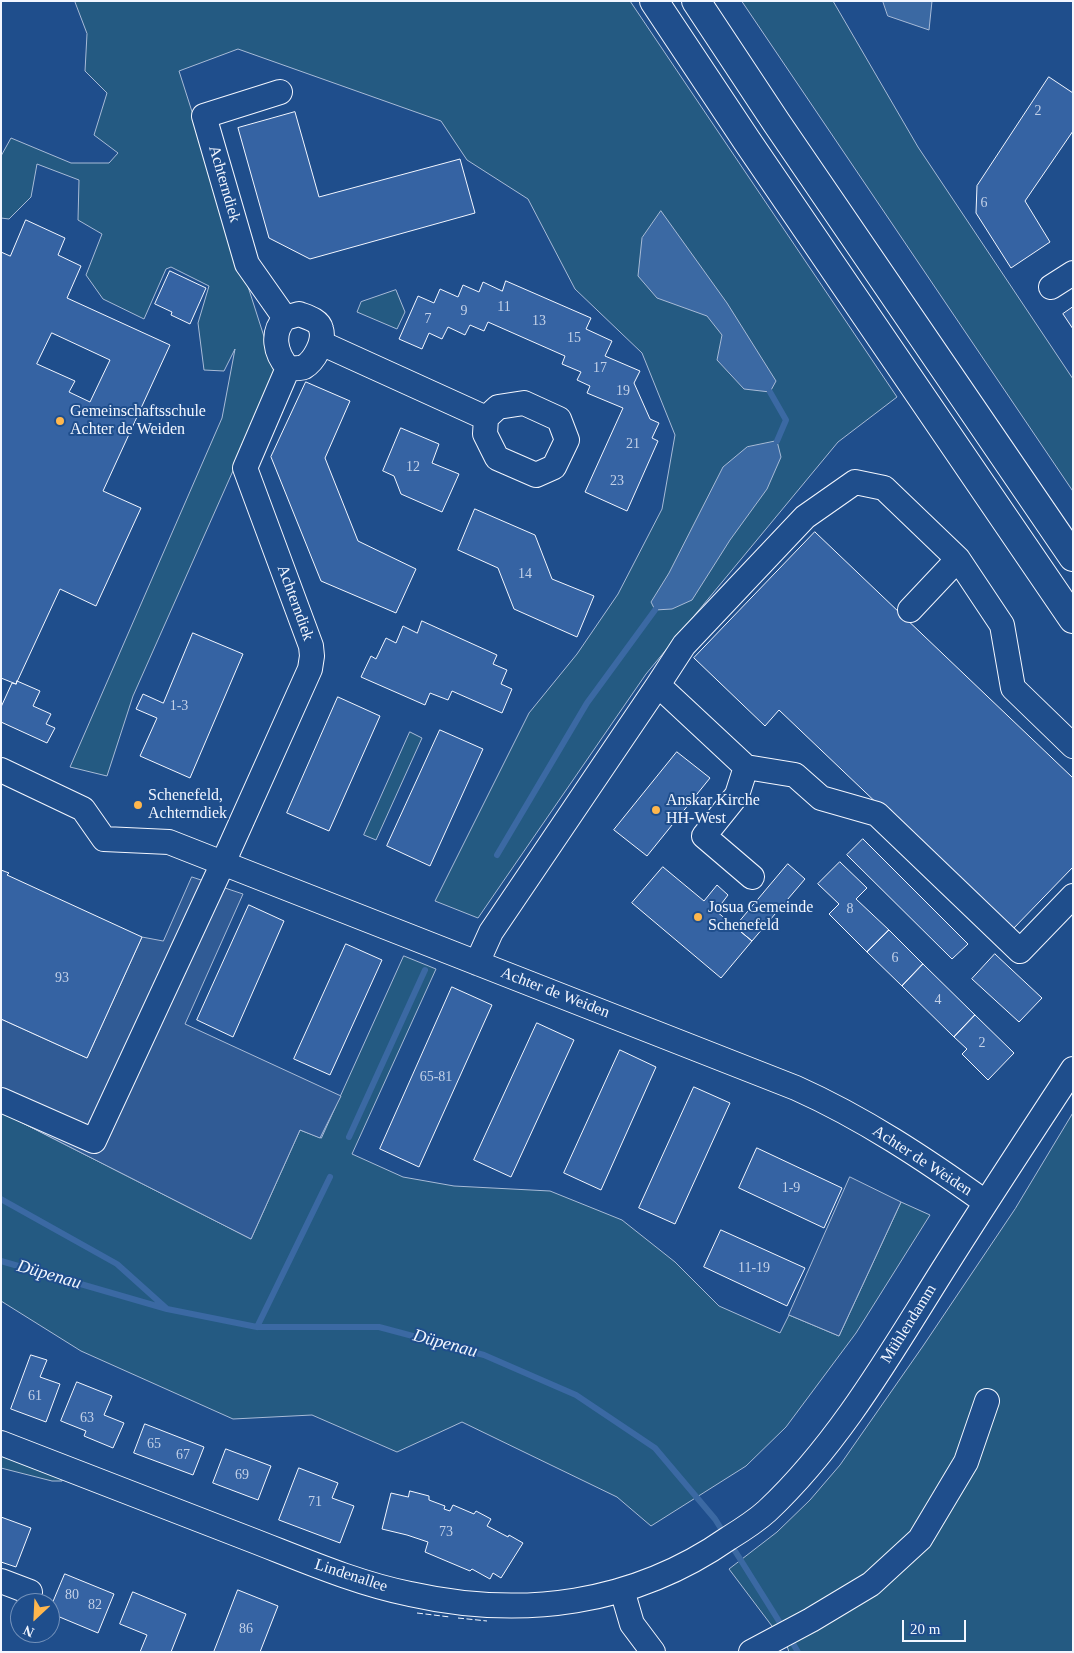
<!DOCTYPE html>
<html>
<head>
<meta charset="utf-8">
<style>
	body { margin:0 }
	#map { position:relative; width:1074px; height:1653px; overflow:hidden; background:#1f4e8c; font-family:"Times New Roman",serif }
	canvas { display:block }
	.frame { position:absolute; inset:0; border:2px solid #f2f6ff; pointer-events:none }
	.north { position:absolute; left:10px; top:1593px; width:50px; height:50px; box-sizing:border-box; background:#1f4e8c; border:1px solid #7391ba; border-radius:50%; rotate:205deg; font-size:14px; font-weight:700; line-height:20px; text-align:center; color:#f2f6ff }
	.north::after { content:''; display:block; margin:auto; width:18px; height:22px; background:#ffb74d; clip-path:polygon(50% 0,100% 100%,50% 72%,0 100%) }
	.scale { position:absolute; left:902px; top:1620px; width:64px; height:22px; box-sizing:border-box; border:2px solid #f2f6ff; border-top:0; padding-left:6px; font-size:15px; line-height:18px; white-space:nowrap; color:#f2f6ff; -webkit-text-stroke:4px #1f4e8c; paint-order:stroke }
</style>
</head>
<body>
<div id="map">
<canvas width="1074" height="1653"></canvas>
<div class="frame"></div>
<div class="north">N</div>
<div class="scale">20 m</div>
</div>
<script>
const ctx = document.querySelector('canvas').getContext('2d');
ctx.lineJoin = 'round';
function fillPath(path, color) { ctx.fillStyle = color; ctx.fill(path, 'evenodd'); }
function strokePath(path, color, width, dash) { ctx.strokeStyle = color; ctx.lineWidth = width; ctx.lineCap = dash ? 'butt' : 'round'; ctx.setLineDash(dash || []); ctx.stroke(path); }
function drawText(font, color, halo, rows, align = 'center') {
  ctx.font = font + ' "Times New Roman",serif'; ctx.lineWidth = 4; ctx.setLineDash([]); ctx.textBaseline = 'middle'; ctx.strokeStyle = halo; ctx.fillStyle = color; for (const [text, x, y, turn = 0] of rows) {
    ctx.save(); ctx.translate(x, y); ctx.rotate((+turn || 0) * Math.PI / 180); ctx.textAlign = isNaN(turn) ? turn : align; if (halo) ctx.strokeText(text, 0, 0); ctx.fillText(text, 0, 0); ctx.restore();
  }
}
const green = new Path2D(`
	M75,1H630L897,397L838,442L646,674L478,918L435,901L529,713L577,654L618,594L662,509L675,435L642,353L575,289L528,199L467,160L441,121L238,49L179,71L276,374L133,696L107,776L70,767L222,418L235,349L224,371L204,370L198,323L209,286L171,267L166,269L144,319L103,299L86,275L102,234L78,220L79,180L37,164L31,197L9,219L1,218V156L11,138L71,163H109L118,153L94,135L107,93L85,71L87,34Z
	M742,1H833L918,147L1073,379V491Z
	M396,290L405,312L397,329L357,312L361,302Z
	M410,732L422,738L376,840L364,835Z
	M404,956L436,969L352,1154L403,1177L454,1186L550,1191L622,1220L675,1262L719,1306L780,1333L789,1315L839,1336L901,1202L930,1215L856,1333L786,1427L746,1466L651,1526L617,1497L462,1422L397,1452L312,1415L233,1419L81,1351L1,1301V1112L251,1239L300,1130L321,1138Z
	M1073,1113V1652H789L787,1646L729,1569L777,1532L810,1500L840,1465L923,1346L1015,1209Z
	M1,1453L63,1477L62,1481H52L1,1468Z`);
const parking = new Path2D(`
	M192,877L243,894L185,1024L341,1096L320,1138L300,1130L251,1239L1,1112V1019L87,1058L142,937L163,941Z
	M850,1177L901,1202L839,1336L789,1315Z`);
const water = new Path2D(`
	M883,1H932L929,30L888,16Z
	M661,211L727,303L776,381L770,392L744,389L717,360L722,335L707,316L657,298L638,276L642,238Z
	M777,441L781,457L767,489L730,540L692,600L672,609L655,610L651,602L669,573L723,467L747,447Z`);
const stream = new Path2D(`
	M770,392L786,420L777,441
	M497,855L587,703L655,610
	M349,1137L425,970
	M1,1199L117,1264L166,1308
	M1,1261L167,1309L257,1327H379L484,1355L576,1395L655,1448L715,1519L782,1626
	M257,1327L330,1177
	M792,1642L798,1652`);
const building = new Path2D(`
	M1049,77L1073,93V131L1025,201L1050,242L1011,268L976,213L977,186Z
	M295,112L319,197L460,159L475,213L310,259L269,238L238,128Z
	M26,220L65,238L58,255L81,266L67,298L170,345L103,491L141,508L96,606L60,589L16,684L1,678V252L10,256ZM52,333L110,360L90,402L69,392L75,381L37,364Z
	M170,271L206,288L190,324L171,315L172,312L155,304Z
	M506,281L591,318L586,329L612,341L605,356L640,371L634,383L650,419L659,423L652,438L658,441L627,511L585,492L623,408L587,393L590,386L577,380L581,372L562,364L565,356L488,322L484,331L470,325L465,335L448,327L442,339L429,333L422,349L399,339L418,296L434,303L440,289L458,297L463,285L479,292L483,282L502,291Z
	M1073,307V329L1063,314Z
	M306,382L350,401L325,458L358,541L416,569L396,613L321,581L271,457Z
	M401,428L439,444L432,463L459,474L442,512L401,494L394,476L383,471Z
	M475,509L535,535L552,579L594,596L577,637L514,609L498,568L458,550Z
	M815,532L1073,778V867L1011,931L779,710L765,726L694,658Z
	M422,621L497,655L493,664L507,670L501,684L512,689L502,713L452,691L448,700L430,693L425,705L361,677L371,656L376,659L386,638L396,643L403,626L417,633Z
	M193,633L243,654L190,778L140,756L157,718L136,709L143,694L163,703Z
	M17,681L40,691L33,706L51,714L46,724L55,728L47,743L1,722V707L12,683L16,684Z
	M338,697L380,716L329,831L287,813Z
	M440,730L483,749L430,866L387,846Z
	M677,752L710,778L647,856L614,830Z
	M863,839L968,944L952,959L847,855Z
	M840,862L867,888L856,899L889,930L867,952L829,914L839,904L818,884Z
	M788,864L805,879L752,941L735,927Z
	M663,867L704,901L717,885L728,895L716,911L752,941L721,978L632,903Z
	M1,870L9,873L7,875L142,937L87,1058L1,1019Z
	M249,905L284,921L233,1037L197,1020Z
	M889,930L923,964L902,986L867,952Z
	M346,944L382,960L330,1075L294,1059Z
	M995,954L1042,998L1019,1022L972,979Z
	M923,964L975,1015L954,1037L902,986Z
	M452,987L492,1005L419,1167L380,1149Z
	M975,1015L1014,1053L988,1080L962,1054L967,1049L954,1037Z
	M537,1023L574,1040L511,1177L474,1160Z
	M620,1050L656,1067L601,1190L564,1173Z
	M694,1087L730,1103L675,1224L639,1208Z
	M757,1148L842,1188L824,1228L739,1188Z
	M721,1230L805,1268L787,1306L704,1267Z
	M31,1355L47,1360L40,1377L60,1384L46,1422L11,1409Z
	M77,1382L112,1396L104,1415L124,1423L113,1448L84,1436L86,1431L61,1421Z
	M145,1424L204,1447L193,1475L134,1453Z
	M226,1449L271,1466L258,1500L213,1483Z
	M299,1468L338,1483L332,1498L354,1506L340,1543L279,1520Z
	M410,1491L429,1496V1500L445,1506L444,1509L450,1511L453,1505L474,1514L476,1511L491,1519L487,1526L508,1537L509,1535L523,1543L501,1578L493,1573L490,1579L472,1569L470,1571L425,1552L428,1542L407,1535L382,1529L391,1493L408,1497Z
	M1,1517L31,1528L16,1567L1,1562Z
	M65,1574L114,1594L98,1633L50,1613V1609Z
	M238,1590L278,1606L260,1652H214Z
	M133,1592L186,1614L171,1652H140L147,1635L120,1624Z`);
const minor = new Path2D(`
	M280,92L204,116L247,264L285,318C271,333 275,353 288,368
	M1051,287L1073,273
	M285,318L299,314C307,317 319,320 321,329C325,342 314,361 304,367C299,369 293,368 288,368
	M321,343L486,418
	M524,403L559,419L567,440L554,467L536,475L497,458L485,434L486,418L498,407Z
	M910,610L958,559
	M658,685L746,767L795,775L821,798L877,814L1020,951L1073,896
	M746,767L737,795L704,836L752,877
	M1,770L83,809L104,839L169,842L796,1088C863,1118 925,1159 985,1202
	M477,963L491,932L658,685L684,645L805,517L855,482L884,488L958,559L1002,625L1013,688L1073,746
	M1,1100L94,1141L223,863L310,669L312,656L311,646L245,468L288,368
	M1,1443C84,1475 166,1507 249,1539C301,1559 355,1583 410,1594C522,1619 633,1605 729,1538C742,1530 756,1521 767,1511C837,1445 886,1361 936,1281C981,1209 1027,1139 1073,1069
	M1,1581L30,1592
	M622,1590L632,1624L653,1652
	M751,1652L811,1620L871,1584L920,1539L966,1462L987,1401`);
const highway = new Path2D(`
	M654,1L747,141L1073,619
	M696,1L776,122L1073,557`);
const fence = new Path2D(`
	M417,1613L450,1617
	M458,1618L487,1621`);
const markers = [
	[60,421,5,"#ffb74d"],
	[138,805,5,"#ffb74d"],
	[656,810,5,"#ffb74d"],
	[698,917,5,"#ffb74d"]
];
const numberNames = [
	["2",1038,111],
	["6",984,203],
	["11",504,307],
	["9",464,311],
	["7",428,319],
	["13",539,321],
	["15",574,338],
	["17",600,368],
	["19",623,391],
	["21",633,444],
	["12",413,467],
	["23",617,481],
	["14",525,574],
	["1-3",179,706],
	["8",850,909],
	["6",895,958],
	["93",62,978],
	["4",938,1000],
	["2",982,1043],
	["65-81",436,1077],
	["1-9",791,1188],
	["11-19",754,1268],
	["61",35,1396],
	["63",87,1418],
	["65",154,1444],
	["67",183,1455],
	["69",242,1475],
	["71",315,1502],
	["73",446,1532],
	["80",72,1595],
	["82",95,1605],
	["86",246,1629]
];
const streetNames = [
	["Achterndiek",224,184,74],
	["Achterndiek",295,603,70],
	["Achter de Weiden",555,993,21],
	["Achter de Weiden",922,1161,33],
	["Mühlendamm",909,1324,-58],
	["Lindenallee",351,1576,18]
];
const poiNames = [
	["Gemeinschaftsschule",70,412],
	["Achter de Weiden",70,430],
	["Schenefeld,",148,796],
	["Achterndiek",148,814],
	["Anskar Kirche",666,801],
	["HH-West",666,819],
	["Josua Gemeinde",708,908],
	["Schenefeld",708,926]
];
const waterNames = [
	["Düpenau",49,1275,16],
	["Düpenau",445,1344,15]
];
fillPath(green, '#245a82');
strokePath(green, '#a8bbd7', 1);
fillPath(parking, '#305b95');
strokePath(parking, '#a8bbd7', 1);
fillPath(water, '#3b69a3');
strokePath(water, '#a8bbd7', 1);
strokePath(stream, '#3b69a3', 6);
fillPath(building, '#3563a3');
strokePath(building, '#f2f6ff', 1);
strokePath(minor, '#f2f6ff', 26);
strokePath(highway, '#f2f6ff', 30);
strokePath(minor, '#1f4e8c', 24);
strokePath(highway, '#1f4e8c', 28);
strokePath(fence, '#f2f6ff', 1, [6, 2.5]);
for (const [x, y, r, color] of markers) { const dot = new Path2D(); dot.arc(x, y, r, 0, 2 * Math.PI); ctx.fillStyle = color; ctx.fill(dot); strokePath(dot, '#1f4e8c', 2); }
drawText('14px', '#c3d1e8', null, numberNames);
drawText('16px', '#f2f6ff', '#1f4e8c', streetNames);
drawText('16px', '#f2f6ff', '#1f4e8c', poiNames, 'left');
drawText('italic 18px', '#f2f6ff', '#1f4e8c', waterNames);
</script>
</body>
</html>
